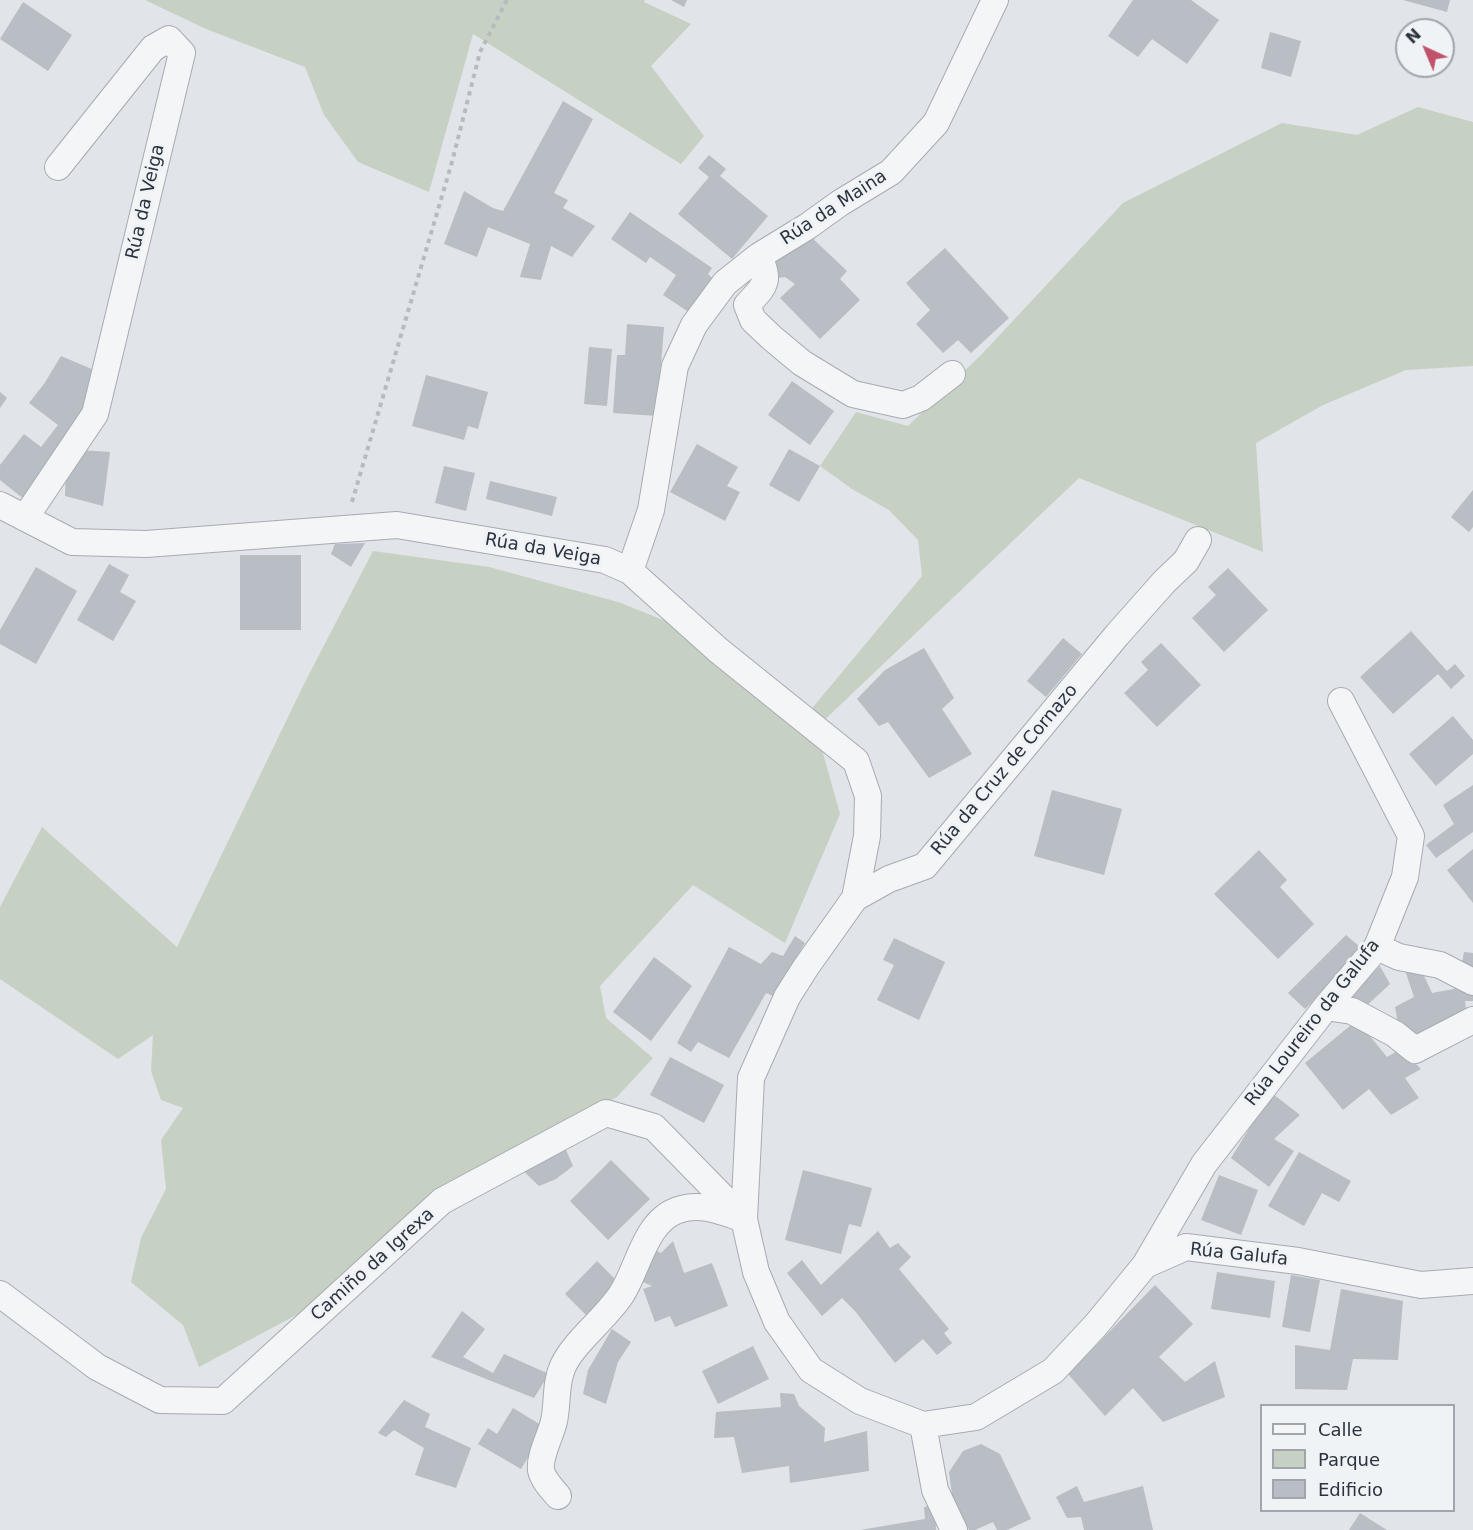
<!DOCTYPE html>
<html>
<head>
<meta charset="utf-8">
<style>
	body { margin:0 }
	#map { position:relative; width:1473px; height:1530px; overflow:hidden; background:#e1e4e8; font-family:"DejaVu Sans",sans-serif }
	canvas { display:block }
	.legend { position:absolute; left:1260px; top:1404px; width:195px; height:108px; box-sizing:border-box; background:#f0f3f6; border:2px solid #a1a6ac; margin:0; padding:8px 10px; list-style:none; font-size:18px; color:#2b333e }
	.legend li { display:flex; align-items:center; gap:12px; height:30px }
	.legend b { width:30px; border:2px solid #a1a6ac }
	.north { position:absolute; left:1395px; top:18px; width:60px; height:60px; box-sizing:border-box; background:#f0f3f6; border:2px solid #a1a6ac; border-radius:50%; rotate:316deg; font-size:16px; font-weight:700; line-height:24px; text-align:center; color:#2b333e }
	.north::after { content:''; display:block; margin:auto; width:21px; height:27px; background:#c1526c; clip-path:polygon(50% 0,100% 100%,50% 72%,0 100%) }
</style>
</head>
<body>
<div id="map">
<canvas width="1473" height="1530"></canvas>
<ul class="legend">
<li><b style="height:8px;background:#f3f5f7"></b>Calle</li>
<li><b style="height:16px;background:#c7d1c3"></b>Parque</li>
<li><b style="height:16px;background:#b8bec4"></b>Edificio</li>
</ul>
<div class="north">N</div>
</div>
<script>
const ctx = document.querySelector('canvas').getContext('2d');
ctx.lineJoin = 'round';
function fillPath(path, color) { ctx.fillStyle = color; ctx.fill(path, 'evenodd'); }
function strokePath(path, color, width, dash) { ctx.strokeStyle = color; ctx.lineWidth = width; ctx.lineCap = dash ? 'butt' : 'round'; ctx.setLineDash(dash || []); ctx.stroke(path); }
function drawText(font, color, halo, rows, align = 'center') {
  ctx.font = font + ' "DejaVu Sans",sans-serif'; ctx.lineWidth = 6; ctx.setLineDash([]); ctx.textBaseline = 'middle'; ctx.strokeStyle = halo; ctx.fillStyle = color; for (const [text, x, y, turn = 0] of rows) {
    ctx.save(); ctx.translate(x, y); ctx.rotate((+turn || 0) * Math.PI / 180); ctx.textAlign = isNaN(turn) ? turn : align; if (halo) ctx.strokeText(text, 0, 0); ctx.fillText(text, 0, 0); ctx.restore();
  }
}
const green = new Path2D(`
	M145,0H645L644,2L691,24L651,66L704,136L681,164L473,34L429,192L358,162L324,115L305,67L206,29Z
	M1418,107L1473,122V366L1406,370L1323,405L1256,443L1263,552L1079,478L816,728L840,814L785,943L693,885L600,986L606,1018L653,1058L617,1097L446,1188L315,1305L199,1367L183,1325L131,1282L141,1238L166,1189L161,1140L183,1108L161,1100L151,1071L153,1035L118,1059L0,979V907L42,827L177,947L304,684L373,551L489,567L618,602L701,635L804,718L922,576L918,540L889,510L852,489L820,466L856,412L908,426L981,355L1123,203L1282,123L1357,135Z`);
const building = new Path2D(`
	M671,0H687L684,7Z
	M1133,0H1191L1219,20L1187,64L1152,39L1138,57L1108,36Z
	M1403,0H1450L1447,12Z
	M23,2L72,35L48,71L0,39Z
	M1270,32L1301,41L1291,77L1261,68Z
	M563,101L593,119L554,193L568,200L563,208L595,226L572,257L551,246L541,280L520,277L530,244L488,227L477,257L444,244L464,191L493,208L503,211Z
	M709,155L726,169L720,176L768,216L732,259L678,214L709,177L698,168Z
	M630,212L712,268L708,274L716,282L693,315L663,295L676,275L650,257L646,263L611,239Z
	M808,234L847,271L840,279L860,300L820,339L780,298L795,284L785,277L777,278L770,259Z
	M945,248L1009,318L971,353L958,340L943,353L916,324L930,310L906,283Z
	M627,324L664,327L657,416L613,413L617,355H625Z
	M589,347L612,349L607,406L584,404Z
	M61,356L101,373L85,414L25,500L0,480V465L24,434L41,447L58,425L29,403L44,384Z
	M426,375L488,392L478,429L468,426L464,440L412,426Z
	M792,381L834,411L810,445L768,415Z
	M0,392L7,398L0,408Z
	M697,444L738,467L727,486L740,492L725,521L670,492Z
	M789,449L820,466L799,502L769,485Z
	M78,450L110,452L103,506L65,496L66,471Z
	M444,466L475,473L466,511L435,503Z
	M490,481L557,497L552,516L486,499Z
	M1473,490V527L1469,532L1451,517Z
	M365,543L351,567L331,554L335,544Z
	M240,555H301V630H240Z
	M109,564L129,575L120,592L136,601L113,641L77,620Z
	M36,567L77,591L36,664L0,644V630Z
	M1228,568L1268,610L1224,652L1192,618L1216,595L1208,587Z
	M1411,631L1447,671L1455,664L1465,676L1451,689L1438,674L1393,714L1360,677Z
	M1063,638L1082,654L1046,697L1027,681Z
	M1161,643L1201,685L1157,727L1124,693L1148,670L1141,662Z
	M924,648L954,698L942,709L972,754L929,778L888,722L879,726L857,699L885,670Z
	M1453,716L1473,740V754L1436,786L1409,754Z
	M1473,785V832L1436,858L1426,845L1454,824L1443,805Z
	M1052,790L1122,809L1104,875L1034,856Z
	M1473,849V903L1447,870Z
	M1259,850L1287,880L1280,887L1314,924L1278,959L1214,894Z
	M1346,935L1366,952L1305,1009L1288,993Z
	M795,936L805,943L773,996L766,993L729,1058L698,1042L691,1052L677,1043L729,947L761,964L772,952L783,956Z
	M894,938L945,962L919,1020L877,1000L894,965L883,960Z
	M1464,952L1473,953V971L1462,963Z
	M654,957L692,986L651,1041L613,1012Z
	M1380,966L1390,984L1363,1009L1345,998Z
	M1420,967L1432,993L1454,989L1453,981L1473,988V1001H1465L1467,1019L1414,1041L1399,1030L1395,1007L1414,997L1405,970Z
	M1357,1020L1387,1057L1401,1049L1421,1069L1405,1078L1419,1098L1391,1115L1369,1089L1343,1110L1305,1063Z
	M670,1057L724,1085L704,1123L650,1095Z
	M1273,1094L1300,1115L1274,1139L1294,1151L1269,1187L1231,1158L1249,1129L1242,1126Z
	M563,1143L573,1166L556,1179L539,1186L518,1166Z
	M1299,1152L1351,1181L1339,1202L1322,1193L1304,1226L1268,1206Z
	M611,1160L650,1199L608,1240L570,1201Z
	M803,1170L872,1188L861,1227L849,1224L841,1254L785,1240Z
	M1219,1175L1258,1190L1241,1235L1201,1220Z
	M878,1231L890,1248L898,1243L911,1257L899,1269L949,1329L944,1333L952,1343L937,1355L923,1339L895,1363L855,1311L842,1298L822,1316L787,1273L802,1260L821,1285Z
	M673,1241L684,1273L712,1263L728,1306L675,1327L670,1316L655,1322L643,1289L652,1286L634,1278L652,1248L661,1253Z
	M597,1261L618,1282L597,1304L604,1311L593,1322L565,1294Z
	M1217,1272L1275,1281L1270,1318L1211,1309Z
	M1291,1275L1320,1280L1310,1332L1282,1327Z
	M1155,1285L1193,1324L1159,1357L1185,1382L1215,1361L1225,1397L1163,1422L1133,1388L1105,1416L1068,1374Z
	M1341,1289L1403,1301L1398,1360L1353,1359L1347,1390L1295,1389V1345L1330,1350Z
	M462,1311L485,1329L463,1357L493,1373L504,1354L549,1374L534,1398L431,1357Z
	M612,1329L631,1342L618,1362L606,1404L583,1394L588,1370Z
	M753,1346L769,1379L718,1404L702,1371Z
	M780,1393L794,1394L799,1406L825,1428L824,1442L867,1431L869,1471L790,1483L789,1466L742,1473L734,1437L714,1438L716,1412L781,1407Z
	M404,1400L430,1414L425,1427L471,1448L456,1488L415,1475L424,1448L394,1430L386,1437L378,1433Z
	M513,1408L546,1428L521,1469L478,1444L488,1428L497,1434Z
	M981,1444L1000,1454L1031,1519L1007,1530H997L993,1522L975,1530H969L952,1495L949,1472L963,1451Z
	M1077,1486L1084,1502L1143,1486L1153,1530H1084L1081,1517L1067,1518L1056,1497Z
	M935,1505L936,1530H860L925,1519L924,1507Z
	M1360,1513L1387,1530H1349Z`);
const path = new Path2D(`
	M352,502L452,162L480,52L507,0`);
const street = new Path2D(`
	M759,256C770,283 766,284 747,305L753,320L772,338L802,363L853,394L903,405L921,398L952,374
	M0,505L72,542L146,544L397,525L605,560L630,571L718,650L856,761L868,796L867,836L855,898
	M25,518L95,414L182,53L169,39L153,48L58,167
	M1198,540L1186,561L1164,582L1117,635L925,866L889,879L855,898L806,967L787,997L751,1078L744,1219L756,1272L777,1322L811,1370L860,1401L923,1425L976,1417L1053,1371L1096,1325L1145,1265L1186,1247L1298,1261L1421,1285L1473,1281
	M630,571L651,510L675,366L694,325L725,283L759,256L808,226L840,203L891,172L936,123L995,0
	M1377,947L1399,957L1440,965L1473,982
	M1326,1007L1352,1011L1395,1034L1415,1050L1473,1020
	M1145,1265L1204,1164L1326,1007L1377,947L1405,877L1411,836L1341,701
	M0,1294L97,1367L160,1400L223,1401L442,1201L606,1113L654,1127L744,1219
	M923,1425L935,1490L954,1530
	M558,1496C552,1489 543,1480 541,1470C539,1456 551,1435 554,1421C558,1403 555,1383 563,1366C574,1342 605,1319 621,1295C639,1268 644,1222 678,1210C700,1202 721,1211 741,1218`);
const streetNames = [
	["Rúa da Veiga",146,202,-77],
	["Rúa da Maina",834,208,-33],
	["Rúa da Veiga",543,550,10],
	["Rúa da Cruz de Cornazo",1005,770,-50],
	["Rúa Loureiro da Galufa",1313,1023,-52],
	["Rúa Galufa",1239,1255,6],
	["Camiño da Igrexa",373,1265,-42]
];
fillPath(green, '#c7d1c3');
fillPath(building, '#b8bec4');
strokePath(street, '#a7abb2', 28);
strokePath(path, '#b7bbc0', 4, [4.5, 4.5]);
strokePath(street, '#f3f5f7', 26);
drawText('18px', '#2b333e', '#f0f3f6', streetNames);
</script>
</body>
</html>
